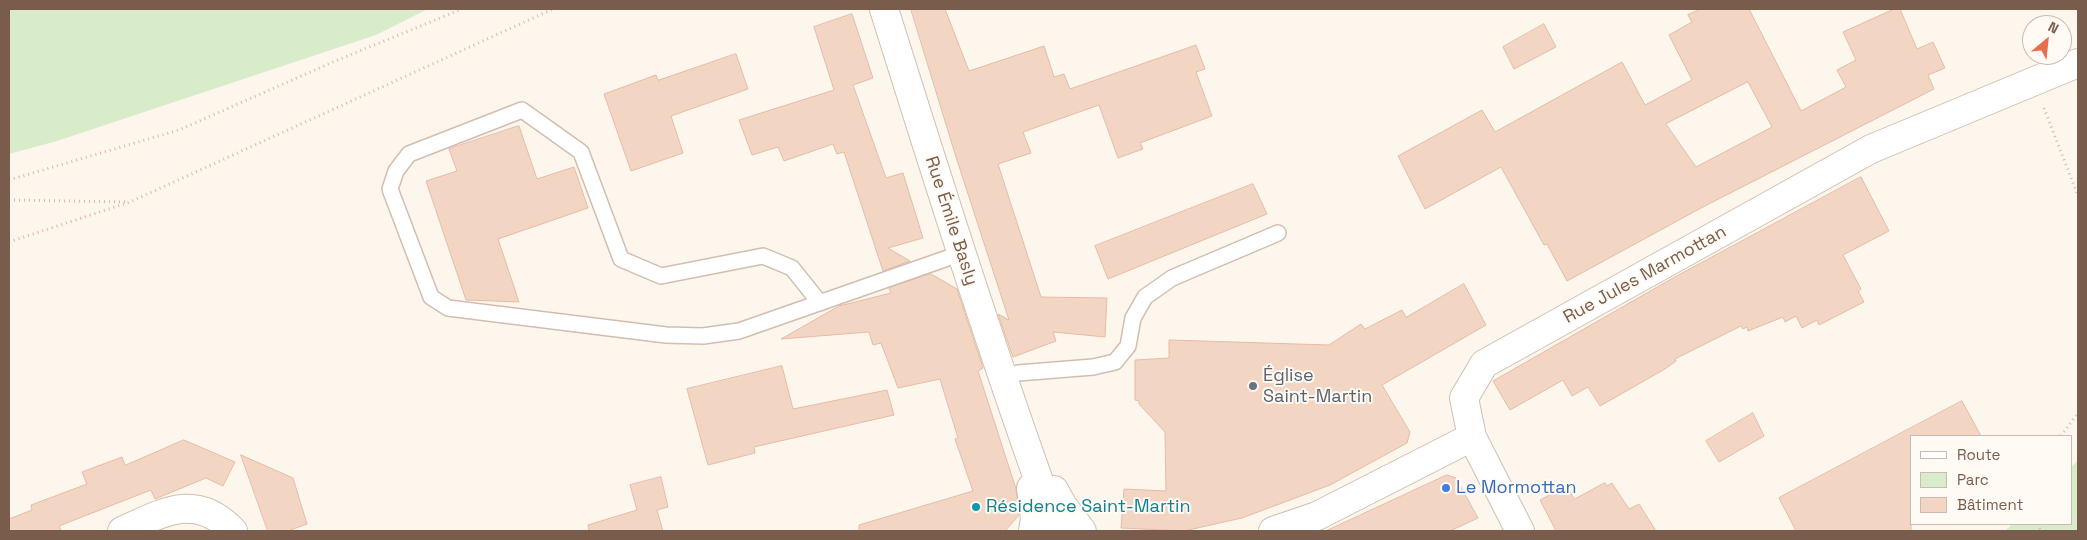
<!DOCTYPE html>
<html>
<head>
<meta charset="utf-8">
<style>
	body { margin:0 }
	#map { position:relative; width:2087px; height:540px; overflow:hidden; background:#fdf6ec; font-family:"Space Grotesk",sans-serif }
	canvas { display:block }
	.frame { position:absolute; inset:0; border:10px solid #7a5c4d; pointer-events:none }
	.legend { position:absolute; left:1910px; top:435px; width:162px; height:90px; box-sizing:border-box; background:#fffaf3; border:1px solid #cabbb1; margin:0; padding:6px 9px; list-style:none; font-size:15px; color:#7a5c4d }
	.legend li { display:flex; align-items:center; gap:10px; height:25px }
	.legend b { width:25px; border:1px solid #cabbb1 }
	.north { position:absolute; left:2022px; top:15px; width:50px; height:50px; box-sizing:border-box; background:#fffaf3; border:1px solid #cabbb1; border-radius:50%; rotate:28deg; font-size:14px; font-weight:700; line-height:20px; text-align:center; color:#7a5c4d }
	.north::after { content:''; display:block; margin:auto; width:18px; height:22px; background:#e76f51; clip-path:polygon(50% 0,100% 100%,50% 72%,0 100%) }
</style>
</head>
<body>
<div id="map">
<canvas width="2087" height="540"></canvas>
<div class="frame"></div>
<ul class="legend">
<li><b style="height:6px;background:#fff"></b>Route</li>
<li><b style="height:14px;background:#d8ecc9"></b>Parc</li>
<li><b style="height:14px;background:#f3d5c3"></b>Bâtiment</li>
</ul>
<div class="north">N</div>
</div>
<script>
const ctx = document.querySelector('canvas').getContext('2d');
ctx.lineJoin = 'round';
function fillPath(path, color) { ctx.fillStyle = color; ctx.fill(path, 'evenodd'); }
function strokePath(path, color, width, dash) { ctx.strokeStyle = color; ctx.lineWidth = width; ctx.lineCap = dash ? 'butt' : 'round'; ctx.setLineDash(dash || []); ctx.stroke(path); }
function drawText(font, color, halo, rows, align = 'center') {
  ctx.font = font + ' "Space Grotesk",sans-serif'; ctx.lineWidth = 4; ctx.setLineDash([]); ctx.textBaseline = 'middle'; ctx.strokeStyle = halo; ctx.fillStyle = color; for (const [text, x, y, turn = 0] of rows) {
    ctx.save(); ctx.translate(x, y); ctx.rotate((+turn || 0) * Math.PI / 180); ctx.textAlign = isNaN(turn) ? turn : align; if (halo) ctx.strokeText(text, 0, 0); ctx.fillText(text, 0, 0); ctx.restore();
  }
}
const green = new Path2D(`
	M9,9H428L376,35L57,141L9,154Z
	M2078,460V531H2005L2012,524H2071V467Z`);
const building = new Path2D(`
	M911,9H945L969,71L1044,46L1054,77L1064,74L1070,89L1196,45L1205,69L1196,72L1212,116L1140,143L1143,149L1118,158L1099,105L1023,132L1031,153L998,164L1041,297L1107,298L1105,337L1053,332L1056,341L1013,357L998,314L1009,320L956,157Z
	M1701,9H1749L1801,111L1846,87L1837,70L1856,60L1843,32L1894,9H1900L1917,49L1933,42L1945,68L1928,75L1934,89L1701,208L1567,281L1547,244L1544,245L1501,167L1425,209L1398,156L1482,110L1495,132L1622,62L1645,105L1692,80L1669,35L1692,22L1688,15ZM1748,82L1772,127L1696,167L1666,124Z
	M852,14L873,78L853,85L886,178L903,173L923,238L888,248L910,261L883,271L844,152L837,154L833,144L784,161L778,147L752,155L739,120L834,90L814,27Z
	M1544,24L1556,47L1514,69L1503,47Z
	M736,54L748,89L671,116L683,153L631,171L604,94L656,75L658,80Z
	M519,126L537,179L574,167L588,208L498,239L519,302L466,300L426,181L457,171L449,149Z
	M1861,177L1889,231L1843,255L1861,289L1858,291L1864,302L1819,325L1817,320L1802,328L1796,316L1785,322L1783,317L1748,331L1747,327L1743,329L1741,326L1675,359L1676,361L1665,369L1600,406L1588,387L1572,396L1563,380L1510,410L1493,381L1673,278Z
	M1253,184L1267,214L1108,279L1095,246Z
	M931,274L957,289L983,368L978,371L1016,489L1019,515L1005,531H859V525L973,491L955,439L958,438L940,379L898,388L881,343L873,345L869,332L781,339L839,306L891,293L889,288Z
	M1464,284L1486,325L1382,385L1410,432L1407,443L1330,485L1242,518L1184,531L1121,528L1124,489L1166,491L1165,432L1139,404V401L1135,400V360L1169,358V340L1329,345L1361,324L1365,329L1402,310L1406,317Z
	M782,366L793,409L887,390L894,415L754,447L755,453L708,465L687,389Z
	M1962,401L1981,436H1911V531H1796L1779,498Z
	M1753,413L1764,436L1719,462L1706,441Z
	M184,440L235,462L223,486L206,478L155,499L151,490L59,526L61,531H9V519L32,510L31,505L87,484L82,472L122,457L125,465Z
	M241,455L293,478L307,524L288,531H268Z
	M1447,475L1456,478L1478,518L1450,531H1326Z
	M661,477L668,507L657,510L663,531H589L588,525L637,510L630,485Z
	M1605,483L1607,486L1612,483L1629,509L1639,504L1656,531H1556L1540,500L1567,486L1574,499Z`);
const path = new Path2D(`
	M2044,108L2078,196
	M9,180L179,130L333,62L462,9
	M9,200L126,202
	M9,242L130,202L553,9
	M2061,436L2078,413
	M2037,524L2041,531`);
const service = new Path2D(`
	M820,303L792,268L763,256L661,276L621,259L581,152L522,110L409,154L396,171L390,189L431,297L448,308L666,335L703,336L739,331L962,253
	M1003,379L1018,373L1093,367L1115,362L1128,346L1133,318L1145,297L1172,278L1278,233`);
const minor = new Path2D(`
	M122,531C164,512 196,492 233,531`);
const tertiary = new Path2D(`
	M884,9C939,184 994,359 1057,531
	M1031,488L1035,519L1033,531
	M1054,490L1063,506L1082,531
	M1273,531L1317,516L1472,437
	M1520,531L1472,437L1464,398L1484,364L1871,149L2078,63`);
const markers = [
	[1253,386,5,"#6b7280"],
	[1446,488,5,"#3f7fe0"],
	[976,507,5,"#0f9aa8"]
];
const streetNames = [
	["Rue Émile Basly",951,221,72],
	["Rue Jules Marmottan",1645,275,-29]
];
const worshipNames = [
	["Église",1263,376],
	["Saint-Martin",1263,397]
];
const shopNames = [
	["Le Mormottan",1456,488]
];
const cultureNames = [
	["Résidence Saint-Martin",986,507]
];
fillPath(green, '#d8ecc9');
fillPath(building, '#f3d5c3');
strokePath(building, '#e6bba3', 1);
strokePath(service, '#d1beb0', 18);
strokePath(minor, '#d1beb0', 30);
strokePath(tertiary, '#d1beb0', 30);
strokePath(path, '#d9b8a5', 3, [1, 4]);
strokePath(service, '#fff', 15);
strokePath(minor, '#fff', 28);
strokePath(tertiary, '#fff', 28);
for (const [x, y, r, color] of markers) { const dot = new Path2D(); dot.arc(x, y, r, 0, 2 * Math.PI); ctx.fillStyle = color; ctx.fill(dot); strokePath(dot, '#fffaf3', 2); }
drawText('18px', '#7a5c4d', '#fffaf3', streetNames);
drawText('18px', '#5b616d', '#fffaf3', worshipNames, 'left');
drawText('18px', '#366cbe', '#fffaf3', shopNames, 'left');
drawText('18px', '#0d838f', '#fffaf3', cultureNames, 'left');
</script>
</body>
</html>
